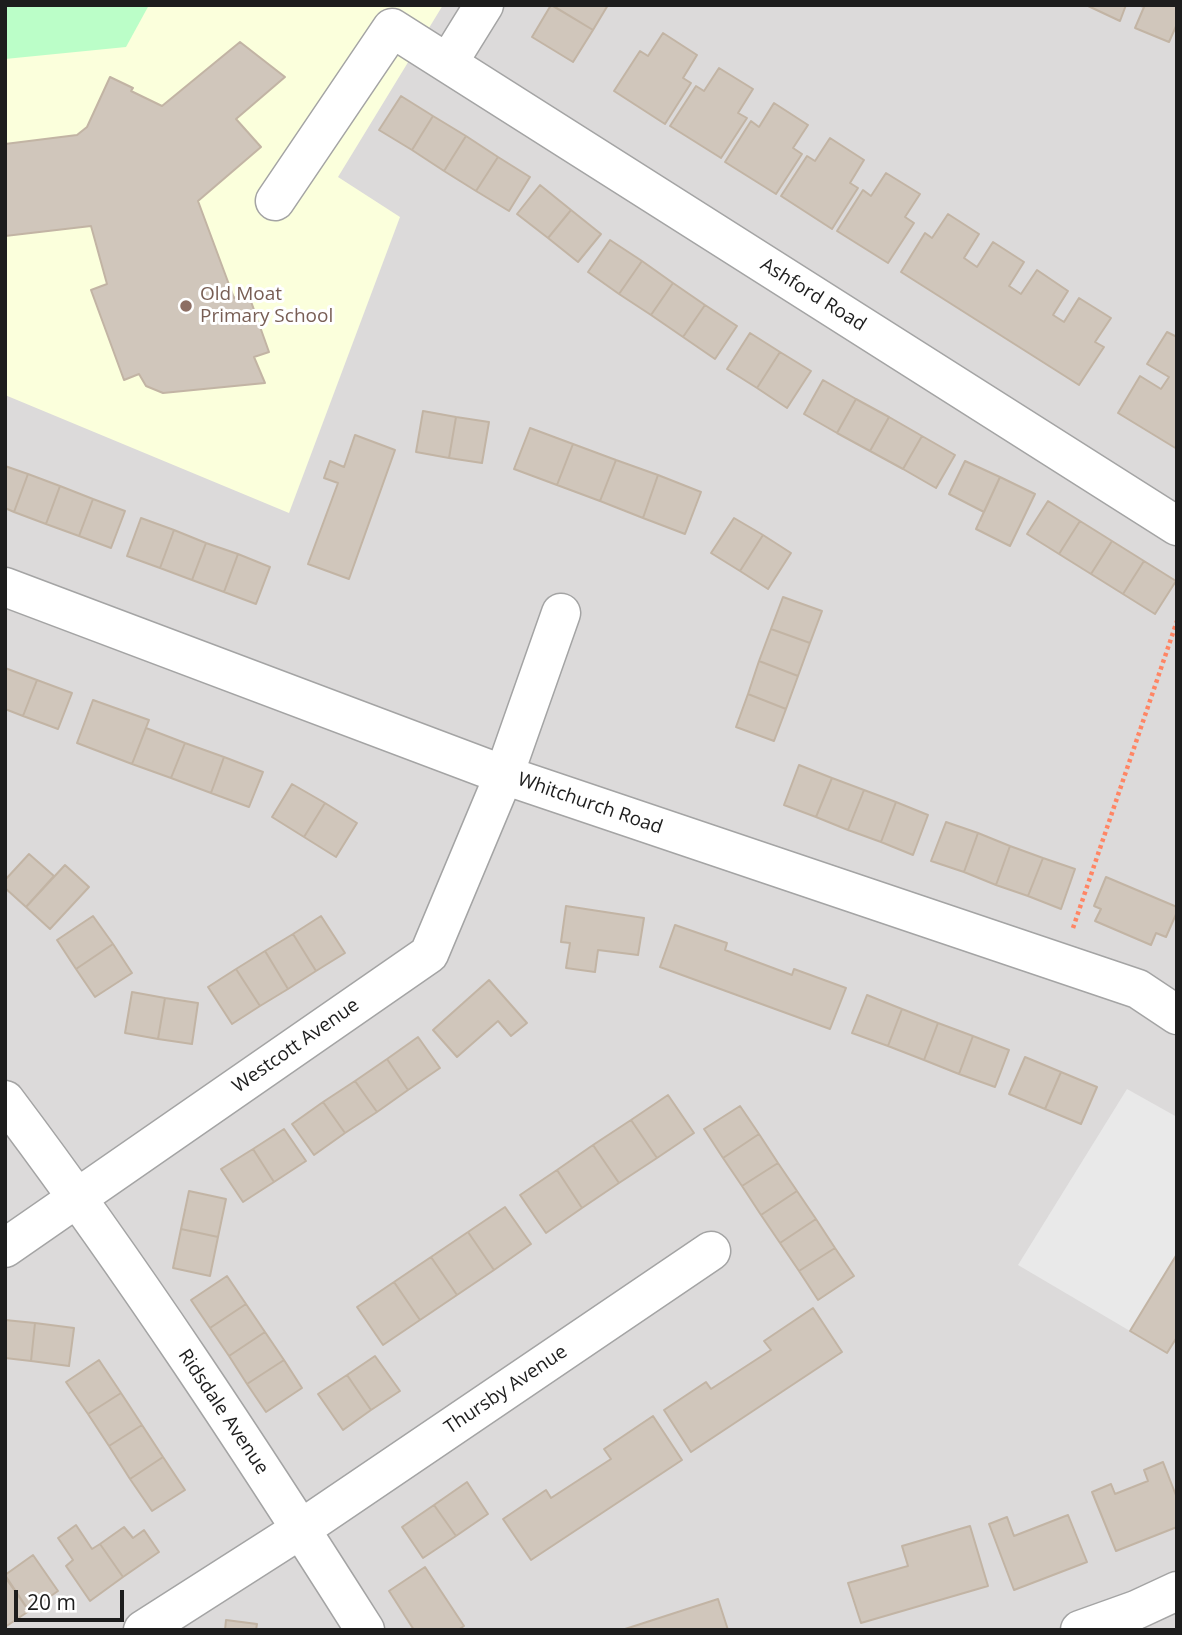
<!DOCTYPE html>
<html>
<head>
<meta charset="utf-8">
<style>
	body { margin:0 }
	#map { position:relative; width:1182px; height:1635px; overflow:hidden; background:#efede2; font-family:"Open Sans",sans-serif }
	canvas { display:block }
	.frame { position:absolute; inset:0; border:7px solid #1d1d1d; pointer-events:none }
	.scale { position:absolute; left:14px; top:1590px; width:110px; height:32px; box-sizing:border-box; border:4px solid #1d1d1d; border-top:0; padding-left:9px; font-size:21px; line-height:24px; white-space:nowrap; color:#1d1d1d; -webkit-text-stroke:5px #fff; paint-order:stroke }
</style>
</head>
<body>
<div id="map">
<canvas width="1182" height="1635"></canvas>
<div class="frame"></div>
<div class="scale">20 m</div>
</div>
<script>
const ctx = document.querySelector('canvas').getContext('2d');
ctx.lineJoin = 'round';
function fillPath(path, color) { ctx.fillStyle = color; ctx.fill(path, 'evenodd'); }
function strokePath(path, color, width, dash) { ctx.strokeStyle = color; ctx.lineWidth = width; ctx.lineCap = dash ? 'butt' : 'round'; ctx.setLineDash(dash || []); ctx.stroke(path); }
function drawText(font, color, halo, rows, align = 'center') {
  ctx.font = font + ' "Open Sans",sans-serif'; ctx.lineWidth = 6; ctx.setLineDash([]); ctx.textBaseline = 'middle'; ctx.strokeStyle = halo; ctx.fillStyle = color; for (const [text, x, y, turn = 0] of rows) {
    ctx.save(); ctx.translate(x, y); ctx.rotate((+turn || 0) * Math.PI / 180); ctx.textAlign = isNaN(turn) ? turn : align; if (halo) ctx.strokeText(text, 0, 0); ctx.fillText(text, 0, 0); ctx.restore();
  }
}
const residential = new Path2D(`
	M5,5H1177V1630H5Z`);
const education = new Path2D(`
	M5,5H443L338,177L400,217L289,513L5,395Z`);
const park = new Path2D(`
	M5,5H149L126,47L5,59Z`);
const parking = new Path2D(`
	M1127,1089L1177,1117V1254L1130,1331L1018,1265Z`);
const building = new Path2D(`
	M551,5L593,30L573,62L532,37Z
	M552,5H608L593,30Z
	M1086,5H1126L1120,21Z
	M1138,5H1177V24L1169,42L1135,28L1144,7Z
	M663,33L697,55L683,78L691,83L665,124L614,91L640,51L648,56Z
	M240,42L285,77L236,119L261,147L198,201L234,298L248,293L269,352L254,357L265,383L163,393L146,386L139,374L124,380L91,290L107,284L91,226L5,236V144L77,135L87,127L110,77L133,88L131,91L162,106Z
	M719,68L753,89L738,113L747,118L721,158L670,126L696,86L704,91Z
	M401,96L433,116L412,150L379,130Z
	M774,103L808,125L793,148L802,154L776,194L725,162L751,121L759,127Z
	M433,116L466,136L444,171L412,150Z
	M466,136L498,157L476,191L444,171Z
	M830,138L864,160L850,183L858,188L832,229L781,196L807,156L815,161Z
	M498,157L530,177L509,211L476,191Z
	M886,173L920,194L905,217L914,223L888,263L837,231L863,190L871,196Z
	M540,185L571,210L548,238L517,214Z
	M571,210L601,234L578,262L548,238Z
	M948,214L979,234L964,258L977,267L993,242L1024,262L1009,286L1021,294L1037,270L1068,291L1053,315L1064,322L1079,298L1111,318L1095,342L1104,347L1079,385L901,272L925,233L932,238Z
	M610,240L642,261L619,294L588,272Z
	M642,261L673,283L651,315L619,294Z
	M673,283L705,305L683,337L651,315Z
	M705,305L737,326L715,359L683,337Z
	M1167,332L1177,337V449L1118,413L1140,376L1161,389L1169,377L1147,364Z
	M750,333L780,352L757,388L727,369Z
	M780,352L811,371L787,408L757,388Z
	M823,380L856,399L837,433L804,414Z
	M856,399L889,417L870,451L837,433Z
	M423,411L456,417L449,458L416,452Z
	M456,417L489,422L482,463L449,458Z
	M889,417L922,436L903,469L870,451Z
	M530,428L573,444L557,485L514,469Z
	M355,435L395,450L349,579L308,564L338,483L324,478L330,461L344,467Z
	M922,436L955,455L936,488L903,469Z
	M573,444L616,460L600,501L557,485Z
	M616,460L658,475L643,518L600,501Z
	M965,461L1000,477L984,512L949,494Z
	M5,466L28,474L14,512L5,508Z
	M28,474L60,486L46,524L14,512Z
	M658,475L701,492L685,534L643,518Z
	M1000,477L1035,494L1010,546L976,529Z
	M60,486L93,499L79,536L46,524Z
	M93,499L125,511L111,548L79,536Z
	M1048,501L1080,521L1059,554L1027,534Z
	M141,518L174,530L160,568L127,556Z
	M734,518L763,535L740,571L711,553Z
	M1080,521L1112,541L1091,574L1059,554Z
	M174,530L206,543L192,580L160,568Z
	M763,535L791,553L768,589L740,571Z
	M1112,541L1144,561L1123,594L1091,574Z
	M206,543L238,554L224,592L192,580Z
	M238,554L270,567L256,604L224,592Z
	M1144,561L1176,581L1155,614L1123,594Z
	M783,597L822,611L810,643L771,629Z
	M771,629L810,643L798,676L759,661Z
	M759,661L798,676L786,709L748,694Z
	M5,668L37,680L23,716L5,709Z
	M37,680L72,693L58,729L23,716Z
	M748,694L786,709L774,741L736,727Z
	M93,700L149,720L132,764L77,743Z
	M146,728L185,743L171,778L132,764Z
	M185,743L224,757L211,793L171,778Z
	M224,757L263,772L249,807L211,793Z
	M799,765L832,778L816,817L784,805Z
	M832,778L864,790L848,830L816,817Z
	M292,784L325,803L304,837L272,817Z
	M864,790L896,802L881,842L848,830Z
	M896,802L928,815L913,855L881,842Z
	M325,803L357,823L336,857L304,837Z
	M946,822L978,833L964,872L931,861Z
	M978,833L1010,846L996,885L964,872Z
	M1010,846L1043,858L1028,896L996,885Z
	M29,854L54,876L26,907L5,888V880Z
	M1043,858L1075,869L1061,909L1028,896Z
	M65,865L89,887L50,929L26,907Z
	M1106,877L1177,907V912L1166,937L1156,933L1151,945L1095,921L1101,909L1094,906Z
	M566,906L644,918L638,955L598,950L595,972L566,968L570,943L561,942Z
	M93,916L113,944L76,969L57,940Z
	M321,916L345,953L316,971L293,934Z
	M675,925L727,943L725,950L792,975L794,969L846,988L830,1029L660,967Z
	M293,934L316,971L288,989L265,951Z
	M113,944L132,973L95,997L76,969Z
	M265,951L288,989L260,1006L236,969Z
	M236,969L260,1006L232,1024L208,987Z
	M489,980L527,1023L511,1036L498,1021L457,1057L433,1030Z
	M132,992L165,998L158,1039L125,1033Z
	M867,995L902,1009L888,1046L852,1033Z
	M165,998L198,1003L192,1044L158,1039Z
	M902,1009L938,1023L924,1060L888,1046Z
	M938,1023L973,1036L959,1074L924,1060Z
	M973,1036L1009,1050L995,1087L959,1074Z
	M418,1037L440,1068L408,1090L387,1059Z
	M1025,1057L1061,1072L1045,1109L1009,1094Z
	M387,1059L408,1090L377,1112L355,1081Z
	M1061,1072L1097,1087L1081,1124L1045,1109Z
	M355,1081L377,1112L345,1133L323,1102Z
	M668,1095L694,1133L657,1158L631,1120Z
	M323,1102L345,1133L314,1155L292,1124Z
	M740,1106L759,1134L723,1158L704,1129Z
	M631,1120L657,1158L619,1183L593,1145Z
	M284,1129L306,1161L274,1182L253,1149Z
	M759,1134L778,1163L742,1186L723,1158Z
	M593,1145L619,1183L582,1208L557,1170Z
	M253,1149L274,1182L243,1202L221,1169Z
	M778,1163L797,1191L761,1215L742,1186Z
	M557,1170L582,1208L546,1233L520,1195Z
	M189,1191L226,1199L218,1237L181,1229Z
	M797,1191L816,1219L780,1243L761,1215Z
	M505,1207L531,1244L494,1270L468,1232Z
	M816,1219L835,1248L799,1271L780,1243Z
	M181,1229L218,1237L210,1276L173,1268Z
	M468,1232L494,1270L457,1295L431,1257Z
	M835,1248L854,1276L818,1300L799,1271Z
	M1177,1254V1337L1167,1353L1130,1331Z
	M431,1257L457,1295L420,1320L394,1282Z
	M227,1276L246,1304L210,1328L191,1300Z
	M394,1282L420,1320L383,1345L357,1307Z
	M246,1304L265,1332L229,1356L210,1328Z
	M813,1308L842,1352L691,1452L664,1410L706,1382L711,1389L771,1350L764,1341Z
	M5,1320L35,1323L31,1361L5,1358Z
	M35,1323L74,1328L69,1366L31,1361Z
	M265,1332L284,1360L247,1384L229,1356Z
	M375,1356L400,1391L371,1410L347,1375Z
	M99,1360L121,1393L88,1414L66,1382Z
	M284,1360L302,1388L266,1412L247,1384Z
	M347,1375L371,1410L343,1430L318,1394Z
	M121,1393L142,1425L109,1446L88,1414Z
	M653,1416L682,1460L531,1560L503,1519L546,1490L551,1498L611,1459L604,1449Z
	M142,1425L163,1457L130,1479L109,1446Z
	M163,1457L185,1490L152,1511L130,1479Z
	M1163,1462L1177,1498V1527L1116,1551L1092,1492L1111,1484L1115,1494L1148,1481L1144,1470Z
	M467,1482L488,1514L456,1536L434,1505Z
	M434,1505L456,1536L423,1558L402,1527Z
	M1068,1515L1087,1562L1014,1590L989,1524L1007,1517L1014,1536Z
	M76,1525L92,1549L100,1544L123,1577L90,1601L66,1566L73,1560L58,1538Z
	M970,1526L988,1586L861,1623L848,1583L908,1566L902,1546Z
	M124,1527L133,1538L144,1530L159,1552L123,1577L100,1544Z
	M33,1555L58,1591L29,1611L5,1575Z
	M425,1567L464,1626L458,1630H414L389,1591Z
	M5,1577L29,1611L5,1627Z
	M718,1599L728,1630H622Z
	M226,1620L257,1624L256,1630H225Z`);
const path = new Path2D(`
	M1073,928L1177,621`);
const minor = new Path2D(`
	M448,63L484,5
	M275,201L392,28L1177,526
	M5,587L504,775L1138,989L1177,1015
	M5,1100C133,1270 251,1450 365,1630
	M5,1248L429,954L504,775L561,613
	M143,1630L301,1529L711,1251
	M1080,1630L1136,1610L1177,1591`);
const markers = [
	[186,306,7,"#8d6e63"]
];
const educationNames = [
	["Old Moat",200,295],
	["Primary School",200,317]
];
const streetNames = [
	["Ashford Road",813,295,32],
	["Whitchurch Road",590,804,19],
	["Westcott Avenue",296,1046,-35],
	["Thursby Avenue",506,1390,-34],
	["Ridsdale Avenue",223,1412,56]
];
fillPath(residential, '#dcdada');
fillPath(education, '#fbffdc');
fillPath(park, '#bbfec8');
fillPath(parking, '#e9e9e9');
fillPath(building, '#d0c6bb');
strokePath(building, '#c2b4a4', 2);
strokePath(minor, '#a4a4a4', 41);
strokePath(path, '#ff8564', 4.5, [3.5, 3.5]);
strokePath(minor, '#fff', 38);
for (const [x, y, r, color] of markers) { const dot = new Path2D(); dot.arc(x, y, r, 0, 2 * Math.PI); ctx.fillStyle = color; ctx.fill(dot); strokePath(dot, '#fff', 2.5); }
drawText('19px', '#785e54', '#fff', educationNames, 'left');
drawText('19px', '#1d1d1d', '#fff', streetNames);
</script>
</body>
</html>
